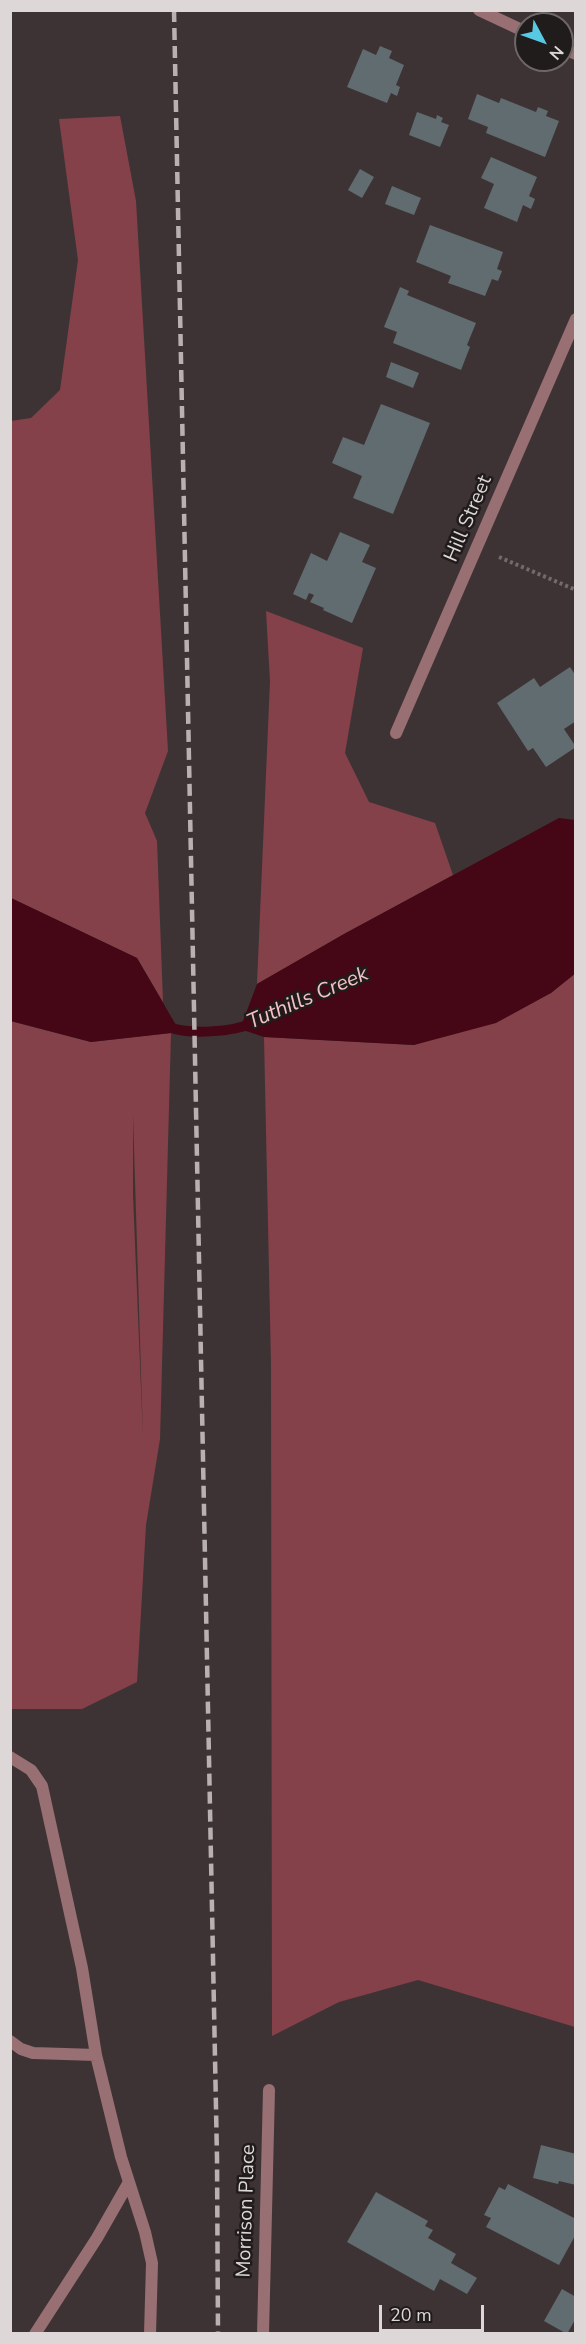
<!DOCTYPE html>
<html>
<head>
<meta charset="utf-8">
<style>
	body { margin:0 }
	#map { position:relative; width:586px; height:2344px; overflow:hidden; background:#3e3334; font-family:"Nunito Sans",sans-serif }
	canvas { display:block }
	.frame { position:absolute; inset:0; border:12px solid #ded7d7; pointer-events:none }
	.north { position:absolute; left:514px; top:12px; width:60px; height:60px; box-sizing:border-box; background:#211c1c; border:2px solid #6d6767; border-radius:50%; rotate:131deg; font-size:16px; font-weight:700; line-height:24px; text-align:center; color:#ded7d7 }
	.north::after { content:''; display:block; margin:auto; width:21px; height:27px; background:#57c9e3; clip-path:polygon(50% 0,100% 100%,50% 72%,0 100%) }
	.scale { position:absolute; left:379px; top:2305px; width:105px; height:27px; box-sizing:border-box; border:3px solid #ded7d7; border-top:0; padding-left:8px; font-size:18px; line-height:21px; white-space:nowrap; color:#ded7d7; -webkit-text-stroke:4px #211c1c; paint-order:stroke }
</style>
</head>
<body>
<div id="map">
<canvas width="586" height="2344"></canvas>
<div class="frame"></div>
<div class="north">N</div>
<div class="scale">20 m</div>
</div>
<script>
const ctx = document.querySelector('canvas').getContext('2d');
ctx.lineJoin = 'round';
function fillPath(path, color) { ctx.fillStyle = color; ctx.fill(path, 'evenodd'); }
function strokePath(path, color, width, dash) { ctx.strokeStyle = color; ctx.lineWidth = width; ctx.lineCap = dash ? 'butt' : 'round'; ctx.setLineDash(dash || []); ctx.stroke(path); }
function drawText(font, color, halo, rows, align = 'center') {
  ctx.font = font + ' "Nunito Sans",sans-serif'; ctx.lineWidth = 5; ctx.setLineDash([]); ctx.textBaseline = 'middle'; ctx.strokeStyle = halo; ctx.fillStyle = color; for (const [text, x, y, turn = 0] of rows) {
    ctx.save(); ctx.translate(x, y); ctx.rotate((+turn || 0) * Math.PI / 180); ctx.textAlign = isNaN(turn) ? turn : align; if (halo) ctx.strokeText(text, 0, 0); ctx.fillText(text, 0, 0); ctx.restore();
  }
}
const green = new Path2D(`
	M120,116L136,201L168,751L145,813L157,841L163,1002L137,958L11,898V421L31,418L60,390L78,260L59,119Z
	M266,611L363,648L345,753L369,802L435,823L453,875L344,934L257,984L270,681Z
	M575,973V2027L418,1980L339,2002L272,2036L271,1364L264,1037L414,1045L551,993Z
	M10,1021L91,1042L171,1033L160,1439L146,1525L137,1682L82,1709H11ZM133,1115L143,1437L133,1195Z`);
const water = new Path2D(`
	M559,818L575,820L576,973L551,993L496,1023L414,1045L264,1037L240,1029L257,984L344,934Z
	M11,898L137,958L180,1032L91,1042L11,1021Z`);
const stream = new Path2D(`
	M169,1027C189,1035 233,1032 253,1023`);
const building = new Path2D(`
	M380,46L392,51L389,58L404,65L396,85L400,87L397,96L391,93L387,103L347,87L363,49L376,55Z
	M477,94L499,103L501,98L536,112L538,107L548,111L546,116L559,121L545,157L486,133L488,127L468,119Z
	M417,112L436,119L437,115L443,118L441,122L449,125L440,147L409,135Z
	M491,157L537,177L529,196L535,199L531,209L523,205L517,222L484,208L494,184L481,178Z
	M360,169L374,177L362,198L348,190Z
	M392,186L421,198L414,215L385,204Z
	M430,225L503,252L497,269L502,271L498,281L492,279L485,296L448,283L451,276L416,262Z
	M400,287L409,291L407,295L476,323L467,345L470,347L461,370L393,343L397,332L384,327Z
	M391,362L419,373L413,388L386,377Z
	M381,404L430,423L393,514L353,498L362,476L332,463L343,437L364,445Z
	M340,532L370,545L362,562L376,568L352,623L323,610L324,608L310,602L314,595L309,593L306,600L293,594L311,553L327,561Z
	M570,667L576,676V721L564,729L576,747L546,767L533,748L528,751L497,703L534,678L540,687Z
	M541,2145L576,2154V2185L559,2181L558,2184L533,2178Z
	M508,2184L576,2219V2234L559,2265L486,2227L491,2218L484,2215L499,2187L505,2190Z
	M376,2192L428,2221L425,2226L433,2230L428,2238L456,2254L451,2263L477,2278L467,2294L440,2279L434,2291L347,2242Z
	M562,2289L576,2297V2318L567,2334L544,2321Z`);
const path = new Path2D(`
	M499,557L576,590`);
const lane = new Path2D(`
	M10,1757L31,1770L42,1786L82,1968L96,2055L121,2157L145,2232L152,2263L150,2334
	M10,2041L21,2049L33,2053L96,2055
	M35,2334L97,2238L129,2182`);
const street = new Path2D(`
	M479,10L526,32
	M562,48L576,54
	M396,733L576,319
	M263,2334L269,2090`);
const rail = new Path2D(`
	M174,10L217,2158L218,2334`);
const streetNames = [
	["Hill Street",469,519,-67],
	["Morrison Place",247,2211,-88]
];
const waterNames = [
	["Tuthills Creek",308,999,-23]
];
fillPath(green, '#854149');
fillPath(water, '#450615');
strokePath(stream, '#450615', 10);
fillPath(building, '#606c6f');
strokePath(path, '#746a6b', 4, [3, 3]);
strokePath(lane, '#986f72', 12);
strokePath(street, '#986f72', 12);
strokePath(rail, '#b9b1b1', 4.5, [12, 6]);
drawText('20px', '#ded7d7', '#211c1c', streetNames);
drawText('italic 21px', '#f4c1c5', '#211c1c', waterNames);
</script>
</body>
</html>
